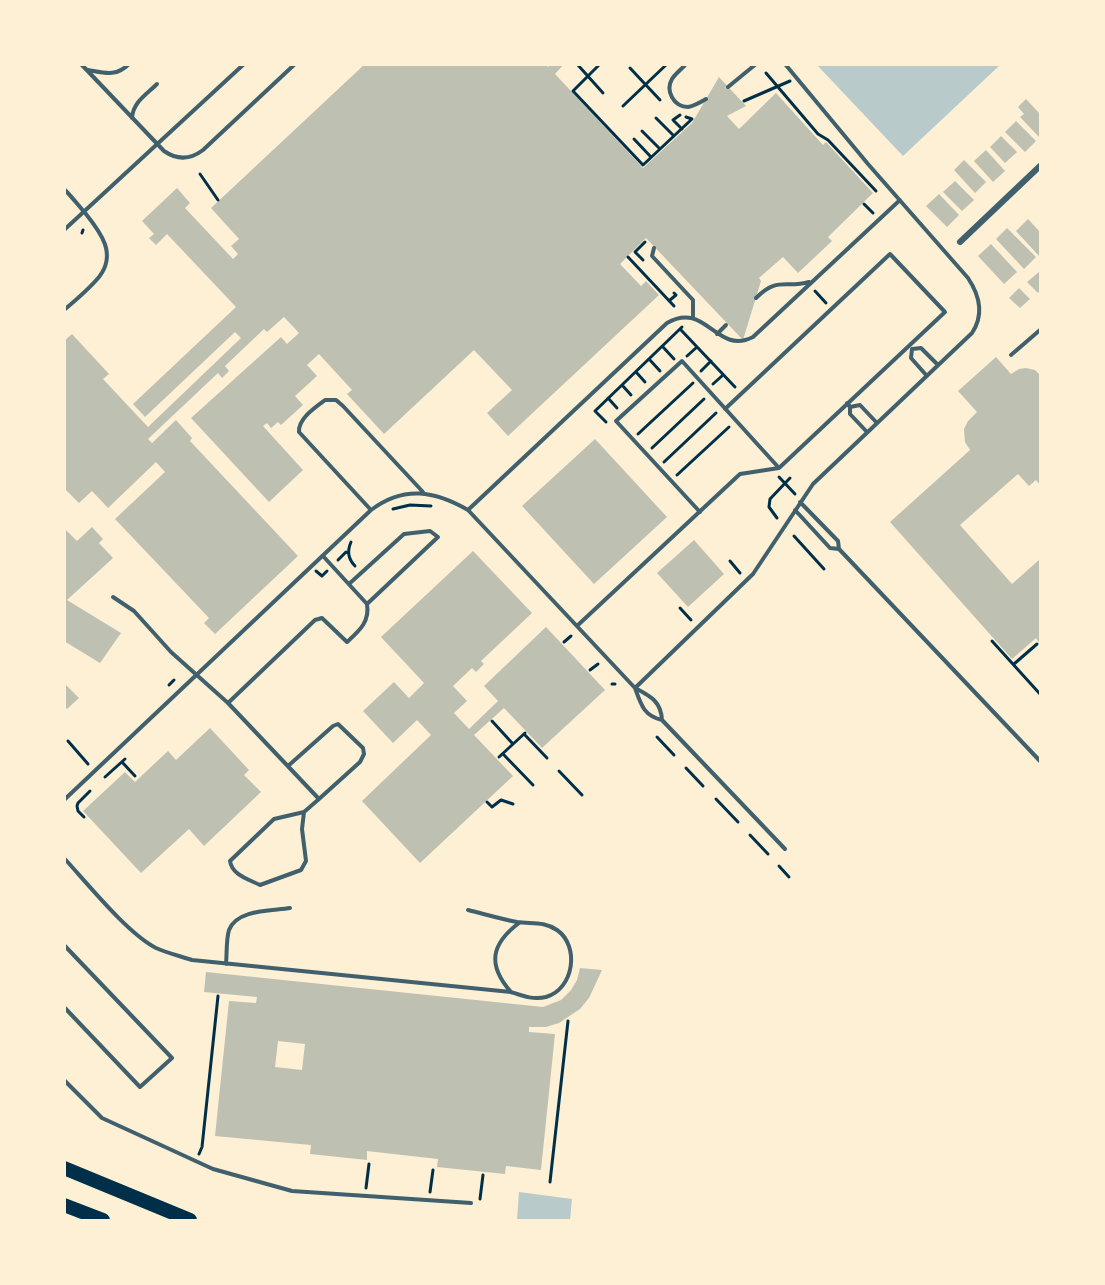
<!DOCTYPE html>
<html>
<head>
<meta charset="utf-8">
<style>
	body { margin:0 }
	#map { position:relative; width:1105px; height:1285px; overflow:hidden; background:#fdf0d5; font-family:Rubik,sans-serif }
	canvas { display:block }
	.frame { position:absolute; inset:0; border:66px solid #fdf0d5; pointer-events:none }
</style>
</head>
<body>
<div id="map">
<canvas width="1105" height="1285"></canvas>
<div class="frame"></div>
</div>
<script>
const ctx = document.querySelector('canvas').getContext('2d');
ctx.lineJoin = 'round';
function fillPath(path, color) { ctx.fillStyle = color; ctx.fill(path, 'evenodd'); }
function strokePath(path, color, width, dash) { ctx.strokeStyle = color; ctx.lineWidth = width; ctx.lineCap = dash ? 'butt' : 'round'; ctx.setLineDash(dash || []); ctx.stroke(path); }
const green = new Path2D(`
	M817,65H1000L903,156Z
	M519,1192L572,1199L570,1220H517Z`);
const building = new Path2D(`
	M365,64H546L548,67L551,64H564L555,74L643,168L692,123L719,77L746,106L727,116L739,129L776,93L823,145L826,142L873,193L828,237L832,241L798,273L783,257L759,278L761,281L743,340L646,238L620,264L641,286L646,281L659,295L508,436L487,413L512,390L474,350L384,434L347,394L352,390L319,354L307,365L317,376L295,396L303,405L281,425L278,422L271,428L267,423L263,426L303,470L269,502L191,418L281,337L287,344L299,333L284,317L267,332L264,329L225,366L229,371L222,378L218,373L148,439L152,443L176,420L192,438L190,441L298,556L215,634L204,623L209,618L115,519L165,472L156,462L108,508L92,491L79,503L64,488V341L72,334L109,374L103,379L148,427L241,338L235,332L145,417L133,404L236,307L167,234L156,245L149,238L154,234L142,221L177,188L190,203L185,208L233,259L238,254L231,246L239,239L211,208Z
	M1026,99L1040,114V138L1020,117L1024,114L1018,107Z
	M1016,121L1036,141L1025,152L1005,132Z
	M1001,136L1017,152L1005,163L990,147Z
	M986,150L1005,171L993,182L974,161Z
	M964,160L986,182L975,193L954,170Z
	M955,181L974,200L962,211L943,192Z
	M939,194L959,215L947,227L926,206Z
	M1028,219L1040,232V257L1016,231Z
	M1007,228L1036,257L1024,269L996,239Z
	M991,244L1017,272L1004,284L978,256Z
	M1039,272L1040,274V290L1038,293L1027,282Z
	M1019,288L1030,299L1020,308L1009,298Z
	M996,357L1011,374L1019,369L1026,368L1035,370L1040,375V485L1036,480L1029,486L1018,474L960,525L1012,584L1040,559V644L1036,638L1012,659L890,522L970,450L965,442L964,429L968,421L977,412L958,391Z
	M595,439L667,517L594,584L522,506Z
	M92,527L103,539L99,543L113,558L67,600L121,633L100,663L64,641V528L77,541Z
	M694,540L724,574L688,607L657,573Z
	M473,551L532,613L481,661L484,664L476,672L472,668L453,686L467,701L454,713L469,729L498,701L484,686L546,627L605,690L542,748L504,708L474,735L513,776L420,863L362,801L431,735L417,720L393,743L363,711L394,682L409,698L424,683L381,637Z
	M64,683L79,698L67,709L64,707Z
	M210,728L249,770L244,775L261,792L204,846L189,829L141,873L83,811L125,772L135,782L168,751L176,760Z
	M580,968L602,970L589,998L580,1009L559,1023L546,1027H529V1032L555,1034L541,1170L506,1166L505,1174L437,1167L438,1159L367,1151V1160L310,1154L311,1145L215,1136L229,1001L256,1003L257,997L204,992L206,972L543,1007L561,1000L571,990L577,980ZM278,1041L305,1044L302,1070L275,1067Z`);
const path = new Path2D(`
	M577,64L603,93
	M600,64L573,91L643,165L692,119L686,117
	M630,68L660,100
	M766,73L818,134L828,140L876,191
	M744,101L790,81
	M623,106L667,64
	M680,115L673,120L682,129
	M656,118L674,136
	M642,131L660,149
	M634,139L651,157
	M200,174L218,200
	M864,204L873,213
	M82,233L83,230
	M628,257L674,306
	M643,260L635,252L645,242
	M815,291L826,303
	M670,300L676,295L674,293
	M681,330L735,387
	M663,347L674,359
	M687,356L697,347
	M649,359L660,371
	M701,371L711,361
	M636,372L645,382
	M713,384L723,375
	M622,385L631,395
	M608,398L617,408
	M606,422L595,411L682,327
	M638,434L693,383
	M652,448L704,399
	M664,462L716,413
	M677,475L729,427
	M779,477L795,494
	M393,509L410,505L431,506
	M777,518L769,507L770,499L790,478
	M794,536L824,569
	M351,542C347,551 348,559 355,566
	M338,560L346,552L348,553
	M730,561L740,573
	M316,571L322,576L327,571
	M680,608L691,620
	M992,641L1040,694
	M564,642L571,636
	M1014,664L1037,644
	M590,670L598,664
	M612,684H615
	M169,685L174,680
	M492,721L513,744
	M524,734L547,758
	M657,737L674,755
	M68,741L88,764
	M503,754L533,785
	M499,757L525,733
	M122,762L135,776
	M686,768L703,786
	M559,771L582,795
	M105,777L125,759
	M716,799L738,822
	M487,802L492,807L501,800L513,804
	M77,806L78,803L90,791
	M77,806L78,811L84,817
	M750,835L768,854
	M779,866L789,877
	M199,1154L202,1147L218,996
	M550,1182L568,1021
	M366,1188L369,1164
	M430,1192L433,1170
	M480,1199L483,1175`);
const service = new Path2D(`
	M81,64L164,151C177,160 190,160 203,150L295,64
	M686,64C682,69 676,73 672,79C665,91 674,107 688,107C694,106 701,102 706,99
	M88,70C105,73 116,77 129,64
	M728,87L756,64
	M132,118C133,102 146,95 157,84
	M64,189C72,197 79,206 86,214C101,233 117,254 99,277C89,289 76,300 64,310
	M64,230L244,64
	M654,248L652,256L693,300V318
	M756,298C778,276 785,289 809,282
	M717,334L726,325
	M912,349L921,348L938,365
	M912,349L911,358L927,376
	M1011,355L1040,330
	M847,403L850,407V414L867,432
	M850,407L860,405L877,423
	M800,502L838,541L839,549L1040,761
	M371,510L299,432C298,419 314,408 325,400H336L343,406L423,492
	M468,510L667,323C706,300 716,356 753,337L900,200
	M795,510L830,548L839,549
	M700,512L616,421L682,361L779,468
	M349,584L404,534L430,531L438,537L367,604
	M113,597L134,611L171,652L228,703
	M578,625L740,474L779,468L945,312L890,254L725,409
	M635,688L753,574L813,484L972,333C984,315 980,296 968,278L868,164L785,64
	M635,688C641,705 644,716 662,720L785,849
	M288,766L333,726L338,724L363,748L364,754L360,762L319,799L228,703L315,620L322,618L347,642C359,631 370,622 367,604L323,556
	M64,800L371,510C404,485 435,491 468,510L635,688C650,696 661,701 662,720
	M304,812L302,829L306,861L301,870L260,885C248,879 232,875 230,861L274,819L304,812L319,799
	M64,858C87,883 127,933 156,948C167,953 180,956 192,960L511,992C523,996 533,1000 546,997C574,989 580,946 557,930C544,921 532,924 517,922C501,919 484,914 468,910
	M64,945L172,1058L140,1087L64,1007
	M226,964C227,953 226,940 229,930C237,909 272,911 290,908
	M511,992C487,965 491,944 519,923
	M64,1080L102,1118L213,1169L292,1191L471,1203`);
const minor = new Path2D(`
	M960,242L1040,166`);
const motorway = new Path2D(`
	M64,1168L190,1220
	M64,1205L103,1220`);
fillPath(green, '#b9caca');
fillPath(building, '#bec0b2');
strokePath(path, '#003049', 3);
strokePath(service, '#3f606c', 4);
strokePath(minor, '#3f606c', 6);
strokePath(motorway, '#003049', 14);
</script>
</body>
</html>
